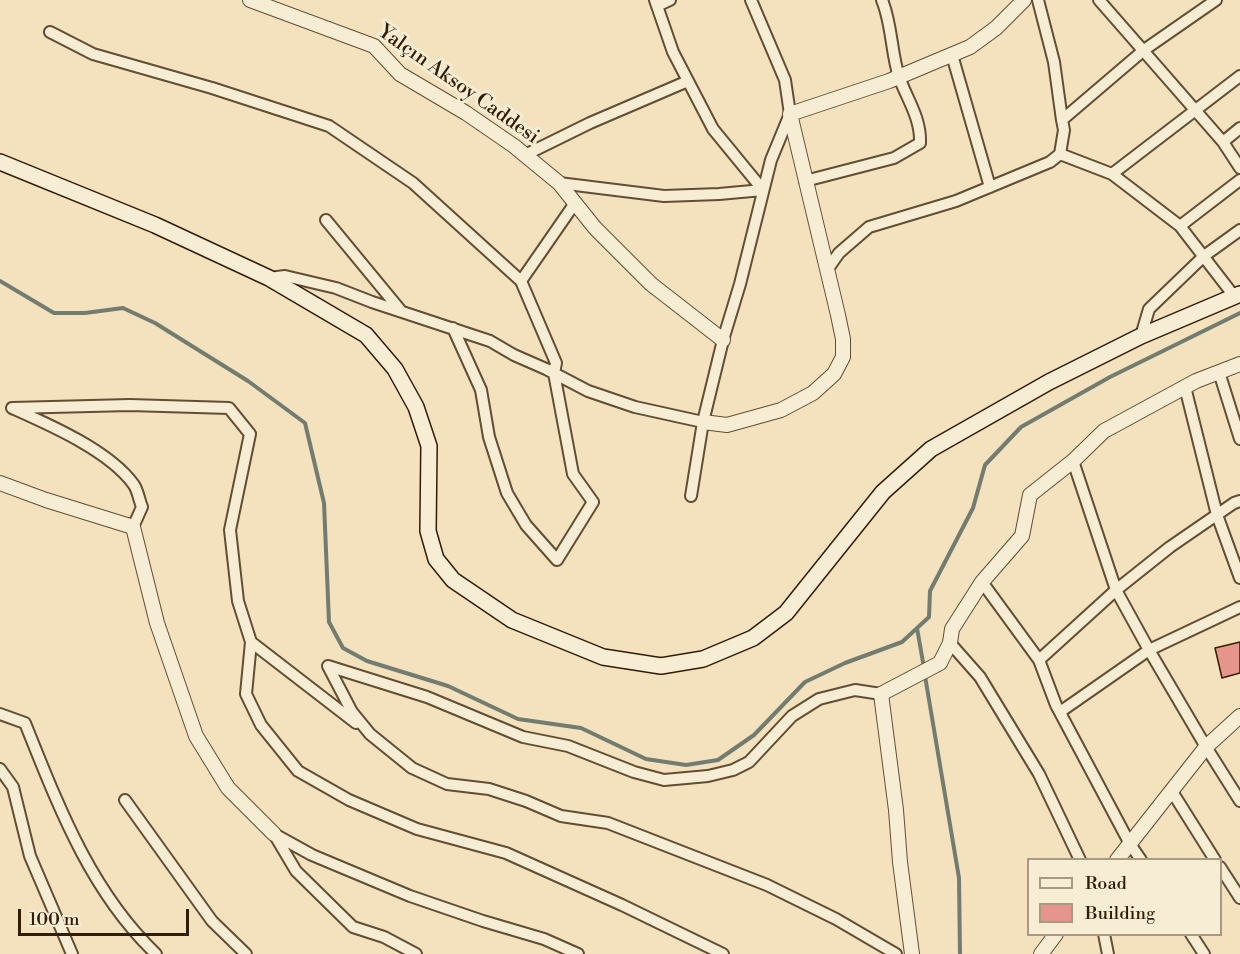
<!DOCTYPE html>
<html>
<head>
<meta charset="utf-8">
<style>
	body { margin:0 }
	#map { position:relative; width:1240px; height:954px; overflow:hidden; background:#f3e2bd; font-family:"Libre Bodoni",serif }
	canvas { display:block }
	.legend { position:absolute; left:1027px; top:858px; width:195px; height:78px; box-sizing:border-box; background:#f7ecd4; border:2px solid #a89981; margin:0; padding:8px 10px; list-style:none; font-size:18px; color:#321d04 }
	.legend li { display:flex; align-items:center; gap:12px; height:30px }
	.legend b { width:30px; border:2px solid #a89981 }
	.scale { position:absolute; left:18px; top:909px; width:171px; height:27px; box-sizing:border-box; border:3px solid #321d04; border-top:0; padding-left:8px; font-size:18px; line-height:21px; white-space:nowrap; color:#321d04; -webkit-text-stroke:4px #f7ecd4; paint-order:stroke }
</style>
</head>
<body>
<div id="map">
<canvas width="1240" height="954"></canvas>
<ul class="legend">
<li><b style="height:8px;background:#f7ecd4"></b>Road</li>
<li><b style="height:16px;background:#e5958b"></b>Building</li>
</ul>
<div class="scale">100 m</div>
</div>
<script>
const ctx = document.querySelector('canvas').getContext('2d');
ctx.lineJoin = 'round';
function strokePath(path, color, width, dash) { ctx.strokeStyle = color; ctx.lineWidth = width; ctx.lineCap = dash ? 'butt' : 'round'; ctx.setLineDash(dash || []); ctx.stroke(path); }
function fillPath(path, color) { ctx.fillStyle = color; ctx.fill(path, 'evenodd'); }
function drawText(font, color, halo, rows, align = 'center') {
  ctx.font = font + ' "Libre Bodoni",serif'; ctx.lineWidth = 6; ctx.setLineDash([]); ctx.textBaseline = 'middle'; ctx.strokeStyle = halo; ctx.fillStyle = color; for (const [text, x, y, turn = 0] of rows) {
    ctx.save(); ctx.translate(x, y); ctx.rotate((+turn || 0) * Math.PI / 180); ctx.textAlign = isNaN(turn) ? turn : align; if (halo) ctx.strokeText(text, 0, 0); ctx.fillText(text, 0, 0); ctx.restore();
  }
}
const stream = new Path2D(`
	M0,281L54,313H85L123,308L155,323L248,381L305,423L324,503L329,622L343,648L367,661L448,686L518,719L581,728L646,759L686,765L718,760L754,735L805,682L845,663L902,642L929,617L930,591L973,508L985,465L1021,427L1110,377L1240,313
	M917,628L924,668
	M925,676L959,878L960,954`);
const building = new Path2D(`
	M1240,642V673L1222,678L1215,648Z`);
const minor = new Path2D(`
	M655,0L673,52L713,129L763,190
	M1099,0L1223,142L1240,168
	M657,6L670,0
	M50,32L93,54L212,88L329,126L413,183L521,281
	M952,55L990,187
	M1062,120L1144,50L1216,0
	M1223,142L1240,128
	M1060,154L1112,174L1180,226L1234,296
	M525,155L590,123L688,81
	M1112,174L1240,76
	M805,181L894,158L920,143C921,118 907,99 899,77C891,52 892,24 882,0
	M559,183L664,196L719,194L763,190
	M326,220L401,311
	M1180,226L1240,180
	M827,270L839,253L869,227L956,201L1050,162L1060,154L1064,130L1062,120L1054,62L1038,0
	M269,278L285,276L336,288L372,302L490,341L514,355L546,369L588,391L635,407L703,422
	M453,328L481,390L489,437L507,493L526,525L557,560L593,502L573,474L554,373L556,363L521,281L575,203
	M1141,336L1149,309L1204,256L1240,230
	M1219,372L1240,439
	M1185,387L1217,515L1240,578
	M1073,461L1116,590L1149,650L1206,747L1240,801
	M691,496L703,422L723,340L740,284L771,160L790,114L785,80L751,0
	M133,527L142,507C139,500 138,491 134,485C110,451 50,425 12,408L130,405L229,408L250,434L230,530L238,601L251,642L356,723
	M982,582L1039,660L1056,705L1130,844L1141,860
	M251,642L246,694L261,725L298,771L349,800L417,829L506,853L622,905L723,954
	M950,643L980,677L1039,774L1080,860
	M1039,660L1116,590L1170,547L1234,503L1240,501
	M881,694L855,690L819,699L792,716L749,762L733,770L708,776L664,780L634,772L568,746L523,737L427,697L328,666L352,712L370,734L412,768L447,784L489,789L526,801L561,816L608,823L767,885L836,919L896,954
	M1060,712L1149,650L1240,607
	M0,714L25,723C58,805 90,891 156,954
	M0,769L13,787L30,856L72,954
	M1171,790L1215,860
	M125,800L212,921L246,954
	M274,834L312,855L410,896L483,921L544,939L578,954
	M274,834L296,871L353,927L384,937L416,954
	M1220,867L1240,898
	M1104,934L1108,954
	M1191,934L1204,954`);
const tertiary = new Path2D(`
	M250,0L374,46L400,74L466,113L514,146L559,183L595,228L651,284L723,340
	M703,422L727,425L781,410L813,393L834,374L843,357V339L838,315L790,114L889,81L970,47L996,28L1024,0
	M0,483L46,500L133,527L157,623L196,736L228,788L274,834
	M1117,860L1206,747L1240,716
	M912,954L900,862L896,810L881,694L940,663L950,643L952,629L982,582L1022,536L1030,495L1073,461L1104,431L1196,381L1240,364
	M1041,954L1056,934`);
const secondary = new Path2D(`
	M0,162L155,225L269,278L366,335L395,369L416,407L429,446L428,531L436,559L453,580L512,620L603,657L661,666L703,659L753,638L786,613L883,492L931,449L1049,382L1141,336L1240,294`);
const streetNames = [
	["Yalçın Aksoy Caddesi",458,85,35]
];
strokePath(stream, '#727c70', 4);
fillPath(building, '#e5958b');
strokePath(building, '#321d04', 1.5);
strokePath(minor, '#624e32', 14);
strokePath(tertiary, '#624e32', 16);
strokePath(secondary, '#321d04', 18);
strokePath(minor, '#f7ecd4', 10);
strokePath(tertiary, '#f7ecd4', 14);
strokePath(secondary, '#f7ecd4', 15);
drawText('20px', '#321d04', '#f7ecd4', streetNames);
</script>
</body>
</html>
